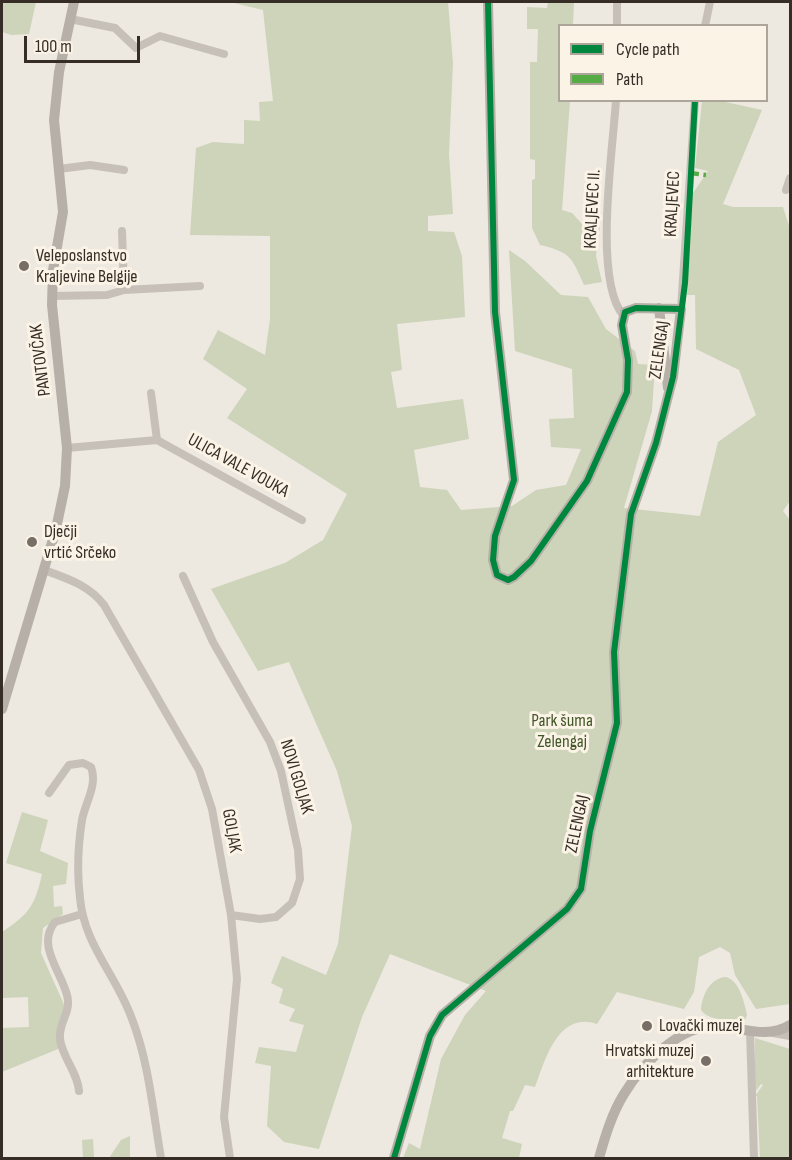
<!DOCTYPE html>
<html>
<head>
<meta charset="utf-8">
<style>
	body { margin:0 }
	#map { position:relative; width:792px; height:1160px; overflow:hidden; background:#ede8e0; font-family:"Sofia Sans Condensed",sans-serif }
	canvas { display:block }
	.frame { position:absolute; inset:0; border:3px solid #372d27; pointer-events:none }
	.legend { position:absolute; left:558px; top:24px; width:210px; height:78px; box-sizing:border-box; background:#fbf3e6; border:2px solid #ada49a; margin:0; padding:8px 10px; list-style:none; font-size:18px; color:#372d27 }
	.legend li { display:flex; align-items:center; gap:12px; height:30px }
	.legend b { width:30px; border:2px solid #ada49a }
	.scale { position:absolute; left:24px; top:36px; width:116px; height:27px; box-sizing:border-box; border:3px solid #372d27; border-top:0; padding-left:8px; font-size:18px; line-height:21px; white-space:nowrap; color:#372d27; -webkit-text-stroke:4px #fbf3e6; paint-order:stroke }
</style>
</head>
<body>
<div id="map">
<canvas width="792" height="1160"></canvas>
<div class="frame"></div>
<ul class="legend">
<li><b style="height:8px;background:#00873e"></b>Cycle path</li>
<li><b style="height:8px;background:#55ab44"></b>Path</li>
</ul>
<div class="scale">100 m</div>
</div>
<script>
const ctx = document.querySelector('canvas').getContext('2d');
ctx.lineJoin = 'round';
function fillPath(path, color) { ctx.fillStyle = color; ctx.fill(path, 'evenodd'); }
function strokePath(path, color, width, dash) { ctx.strokeStyle = color; ctx.lineWidth = width; ctx.lineCap = dash ? 'butt' : 'round'; ctx.setLineDash(dash || []); ctx.stroke(path); }
function drawText(font, color, halo, rows, align = 'center') {
  ctx.font = font + ' "Sofia Sans Condensed",sans-serif'; ctx.lineWidth = 6; ctx.setLineDash([]); ctx.textBaseline = 'middle'; ctx.strokeStyle = halo; ctx.fillStyle = color; for (const [text, x, y, turn = 0] of rows) {
    ctx.save(); ctx.translate(x, y); ctx.rotate((+turn || 0) * Math.PI / 180); ctx.textAlign = isNaN(turn) ? turn : align; if (halo) ctx.strokeText(text, 0, 0); ctx.fillText(text, 0, 0); ctx.restore();
  }
}
const green = new Path2D(`
	M2,2H36L29,34L11,35L2,32Z
	M230,2H448L453,63L449,154L453,214L428,216V231L454,232L462,256L465,317L397,324L402,370L391,372L397,408L463,399L469,439L414,450L420,487L447,490L461,510L512,506L536,490L566,485L581,449L551,447L549,419L574,418L572,369L515,351L509,250L525,261L561,295L588,297L606,329L635,351L638,364L655,365L652,411L624,508L700,516L718,442L756,415L739,370L696,349L695,295H687L691,196L708,171L695,168L702,101H721L762,110L723,204L733,207H783L790,229V501L783,511L790,520V1004L756,1009L735,975L730,953L720,947L699,957L694,992L684,1009L617,992L597,1024C558,1011 545,1060 535,1087L525,1085L513,1111H510L502,1138L522,1144L519,1158H403L409,1143L420,1149L441,1059L465,1015L486,991L390,954L362,1017L319,1149L284,1142L267,1126L271,1066L255,1063L259,1047L296,1052L304,1025L289,1021L295,1009L279,1003L283,989L271,983L282,956L326,975L338,944L352,826L337,771L289,662L258,671L211,589L285,563L323,540L347,494L227,418L247,389L203,359L218,330L265,355L270,319V236L190,235L196,148L213,142L244,144V120L260,121L259,102L273,101L263,10Z
	M548,2H574L573,25L560,26V100L570,101L562,210L572,213L582,224L600,226L596,256L602,282L584,285C572,258 571,252 540,245L532,228V180L535,179V160L530,159V62H537L538,29H527V7L547,8Z
	M22,812L48,820L40,851L68,863L66,884L53,886L54,907L62,906L63,914L43,928L41,953L66,1009L58,1049L2,1072V1028L29,1027L28,997L2,998V932C29,914 35,906 42,874L6,863Z
	M726,977C740,981 744,1002 747,1015L745,1020C732,1021 708,1021 701,1010C702,995 710,978 726,977Z
	M755,1038L790,1049V1158H760L757,1096H755L763,1085L761,1084L755,1092Z
	M130,1136V1158H109L121,1140Z
	M93,1139L94,1157L97,1158H83L82,1140Z`);
const street = new Path2D(`
	M617,2V26
	M70,19L115,28L136,48L160,36L224,54
	M705,26L710,2
	M616,100C613,149 593,279 623,315
	M59,169L90,165L124,170
	M786,190L790,178
	M124,290L200,286
	M52,296L107,295L124,290L122,231
	M681,309L695,100
	M151,393L157,440
	M67,448L157,440L302,520
	M44,570C66,578 89,585 104,605L199,770L212,809L231,915L237,979L224,1117L230,1158
	M183,576L213,642L270,742L281,771L298,850L300,879L292,903L276,917L260,919L231,915
	M49,793L69,765L83,763L91,767C98,785 85,803 82,820C78,845 77,873 80,898C84,945 117,976 132,1019C149,1063 153,1112 161,1158
	M750,1030L754,1158
	M773,1033L790,1036
	M79,1091C78,1073 62,1057 60,1039C58,1023 72,1012 67,995C61,971 36,945 55,922L82,914`);
const secondary = new Path2D(`
	M659,308L668,388
	M2,709L56,529L65,486L67,448L52,305L53,270L63,212L54,120L59,72L74,2
	M394,1158L430,1036L442,1015L567,909L581,889L590,831L617,723L614,652L631,514L656,443L673,377L681,309L636,308L625,312L622,325L628,360L627,392L587,481L531,561L514,577L508,580L497,575L493,560L495,536L514,480L495,312L488,2
	M599,1158C605,1137 612,1113 624,1094C643,1063 680,1024 718,1026C742,1028 769,1039 790,1025`);
const quiet = new Path2D(`
	M690,173L706,175`);
const cycleway = new Path2D(`
	M488,2L495,312L514,480L495,536L493,560L497,575L508,580L514,577L531,561L587,481L627,392L628,360L622,325L625,312L636,308L681,309
	M394,1158L430,1036L442,1015L567,909L581,889L590,831L617,723L614,652L631,514L656,443L673,377L685,283L695,100`);
const markers = [
	[24,266,6,"#776e68"],
	[32,542,6,"#776e68"],
	[647,1026,6,"#776e68"],
	[706,1061,6,"#776e68"]
];
const streetNames = [
	["KRALJEVEC",673,204,-87],
	["KRALJEVEC II.",593,209,-87],
	["ZELENGAJ",660,350,-82],
	["PANTOVČAK",41,360,-97],
	["ULICA VALE VOUKA",238,466,29],
	["NOVI GOLJAK",296,777,73],
	["ZELENGAJ",578,824,-78],
	["GOLJAK",231,831,80]
];
const poiNames = [
	["Veleposlanstvo",36,256],
	["Kraljevine Belgije",36,277],
	["Dječji",44,532],
	["vrtić Srčeko",44,553],
	["Lovački muzej",659,1026],
	["Hrvatski muzej",694,1051,"right"],
	["arhitekture",694,1072,"right"]
];
const parkNames = [
	["Park šuma",562,721],
	["Zelengaj",562,742]
];
fillPath(green, '#cdd4b9');
strokePath(street, '#c6c0b9', 8);
strokePath(secondary, '#b7b0a9', 10);
strokePath(quiet, '#55ab44', 4.5, [9, 4.5]);
strokePath(cycleway, '#00873e', 6);
for (const [x, y, r, color] of markers) { const dot = new Path2D(); dot.arc(x, y, r, 0, 2 * Math.PI); ctx.fillStyle = color; ctx.fill(dot); strokePath(dot, '#fbf3e6', 2); }
drawText('18px', '#372d27', '#fbf3e6', streetNames);
drawText('18px', '#372d27', '#fbf3e6', poiNames, 'left');
drawText('18px', '#435828', '#fbf3e6', parkNames);
</script>
</body>
</html>
